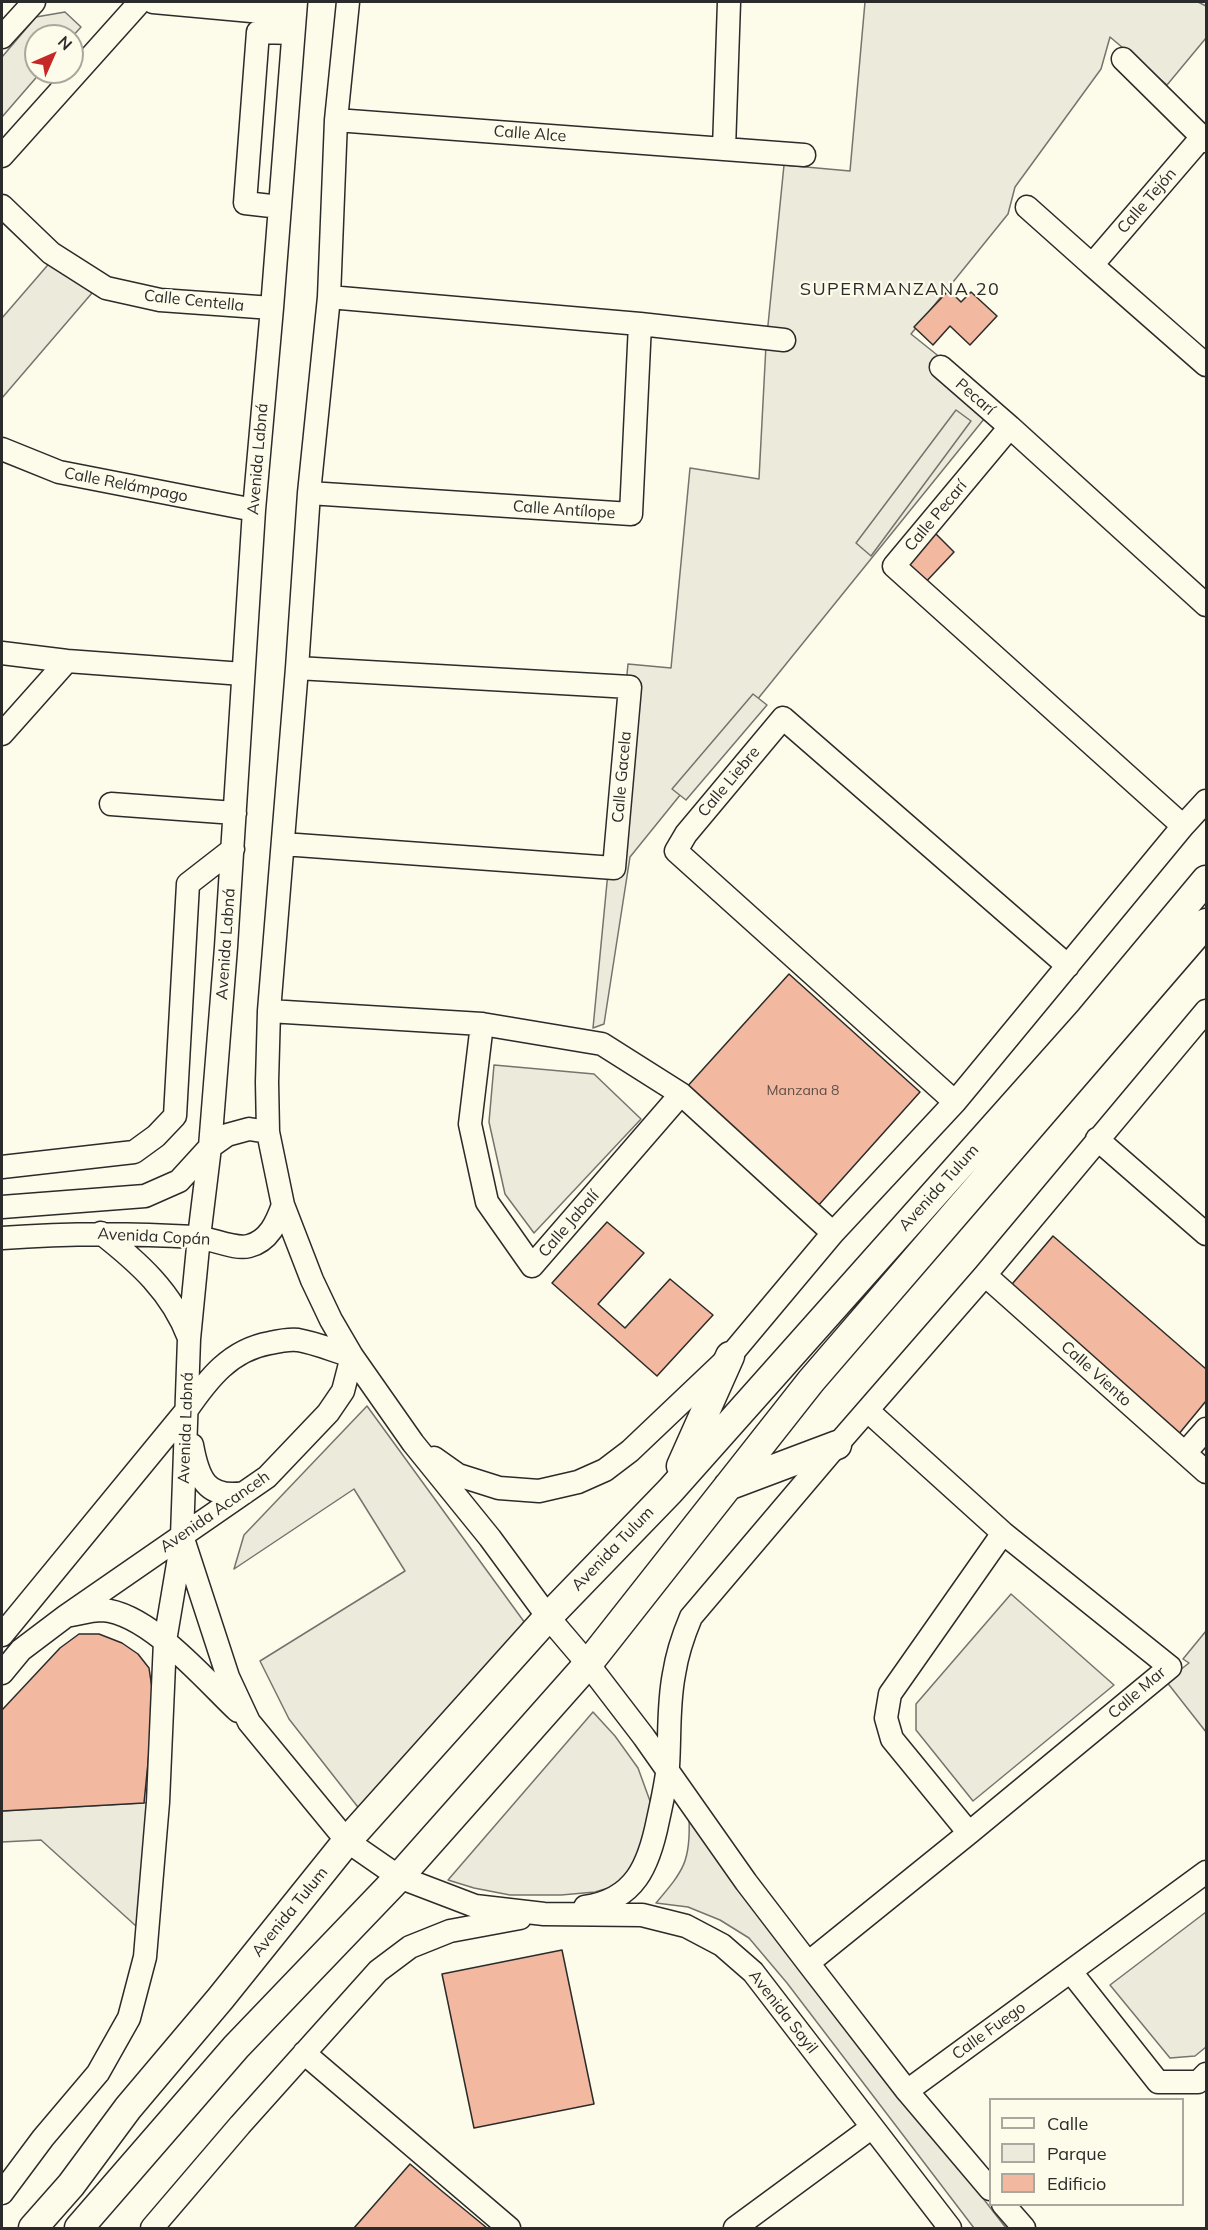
<!DOCTYPE html>
<html>
<head>
<meta charset="utf-8">
<style>
	body { margin:0 }
	#map { position:relative; width:1208px; height:2230px; overflow:hidden; background:#fdfbea; font-family:Mulish,sans-serif }
	canvas { display:block }
	.frame { position:absolute; inset:0; border:3px solid #2b2b2b; pointer-events:none }
	.legend { position:absolute; left:989px; top:2098px; width:195px; height:108px; box-sizing:border-box; background:#fdfbea; border:2px solid #a9a89e; margin:0; padding:8px 10px; list-style:none; font-size:18px; color:#2b2b2b }
	.legend li { display:flex; align-items:center; gap:12px; height:30px }
	.legend b { width:30px; border:2px solid #a9a89e }
	.north { position:absolute; left:24px; top:24px; width:60px; height:60px; box-sizing:border-box; background:#fdfbea; border:2px solid #a9a89e; border-radius:50%; rotate:45deg; font-size:16px; font-weight:700; line-height:24px; text-align:center; color:#2b2b2b }
	.north::after { content:''; display:block; margin:auto; width:21px; height:27px; background:#c62828; clip-path:polygon(50% 0,100% 100%,50% 72%,0 100%) }
</style>
</head>
<body>
<div id="map">
<canvas width="1208" height="2230"></canvas>
<div class="frame"></div>
<ul class="legend">
<li><b style="height:8px;background:#fdfbea"></b>Calle</li>
<li><b style="height:16px;background:#ecebdb"></b>Parque</li>
<li><b style="height:16px;background:#f2b8a0"></b>Edificio</li>
</ul>
<div class="north">N</div>
</div>
<script>
const ctx = document.querySelector('canvas').getContext('2d');
ctx.lineJoin = 'round';
function fillPath(path, color) { ctx.fillStyle = color; ctx.fill(path, 'evenodd'); }
function strokePath(path, color, width, dash) { ctx.strokeStyle = color; ctx.lineWidth = width; ctx.lineCap = dash ? 'butt' : 'round'; ctx.setLineDash(dash || []); ctx.stroke(path); }
function drawText(font, color, halo, rows, align = 'center') {
  ctx.font = font + ' Mulish,sans-serif'; ctx.lineWidth = 4.5; ctx.setLineDash([]); ctx.textBaseline = 'middle'; ctx.strokeStyle = halo; ctx.fillStyle = color; for (const [text, x, y, turn = 0] of rows) {
    ctx.save(); ctx.translate(x, y); ctx.rotate((+turn || 0) * Math.PI / 180); ctx.textAlign = isNaN(turn) ? turn : align; if (halo) ctx.strokeText(text, 0, 0); ctx.fillText(text, 0, 0); ctx.restore();
  }
}
const green = new Path2D(`
	M865,2H1198L1206,6V38L1167,85L1110,37L1101,69L1015,187L1008,214L911,334L997,403L630,857L604,1024L593,1028L628,664L671,668L690,468L759,479L766,345L784,165L850,171Z
	M65,12L81,27L72,37L36,36V72H41L2,117V57L36,17Z
	M53,259L92,293L2,398V318Z
	M494,1065L594,1074L641,1119L534,1233L505,1194L489,1122Z
	M367,1406L525,1623L361,1811L289,1719L260,1661L405,1571L354,1489L234,1569L244,1535Z
	M1011,1594L1114,1685L973,1801L916,1730V1704Z
	M1206,1631V1732L1166,1681L1189,1663L1183,1659Z
	M593,1712L615,1736L638,1768L650,1801L648,1840L629,1873L615,1886L595,1892L561,1895H510L474,1888L448,1880Z
	M689,1818L1006,2228H974L787,1983L749,1938L720,1920L688,1907L656,1903C683,1871 691,1862 689,1818Z
	M1206,1912V2047L1195,2056L1170,2058L1110,1985Z`);
const parking = new Path2D(`
	M956,410L971,421L871,556L856,543Z
	M753,694L767,705L686,800L672,789Z
	M158,1802L147,1936L41,1840L2,1842V1811Z`);
const building = new Path2D(`
	M949,290L961,302L971,292L997,316L970,345L950,326L933,345L914,327Z
	M935,533L954,552L922,586L902,567Z
	M789,974L920,1092L817,1207L685,1089Z
	M607,1222L644,1253L598,1304L625,1328L670,1279L713,1315L657,1376L552,1283Z
	M1053,1236L1206,1369V1401L1178,1435L1007,1290Z
	M79,1634H99L122,1643L138,1654L149,1668L154,1702L144,1803L2,1811V1710L60,1648Z
	M562,1950L594,2104L474,2128L442,1974Z
	M410,2164L443,2192L487,2228H354Z`);
const minor = new Path2D(`
	M153,2L295,15
	M296,2L272,308L254,510L226,947L210,1147L199,1237L189,1339L182,1536L228,1677L249,1722L347,1841L399,1877L475,1906L544,1914L642,1915L686,1926L722,1945L753,1972L950,2228
	M348,2L336,120L329,297L309,493L297,668L269,1011L267,1082L268,1132L283,1205L312,1280L331,1320L352,1356L413,1443L490,1538L548,1617L588,1664L644,1737L746,1882L808,1963L907,2091L990,2189
	M2,37L34,2
	M1123,59L1202,137
	M336,120L724,149L729,2
	M1206,141L1202,137L1092,265L1206,365
	M724,149L804,155
	M2,156L140,2
	M2,206L51,253L106,288L160,300L272,308
	M280,207L245,203L258,32L293,33
	M1027,207L1092,265
	M640,324L784,340
	M941,367L1010,427
	M2,449L59,472L254,510
	M309,493L631,514L640,324L329,297
	M2,653L67,661L243,674
	M2,734L67,661
	M111,804L235,813
	M1183,826L894,566L1010,427L1206,605
	M283,844L614,868L630,687L297,668
	M269,1011L482,1024L602,1044L681,1094L833,1233
	M482,1024L470,1124L487,1202L532,1266L681,1094
	M955,1102L676,851L686,834L783,718L1068,966
	M1097,1139L1206,1234
	M2,1167L134,1152L156,1136L175,1116L188,884L233,849
	M2,1207L145,1196L179,1181L210,1147L227,1135L249,1129L268,1132
	M101,1233C138,1262 172,1292 189,1338
	M2,1238C66,1233 130,1233 195,1237C212,1238 234,1250 249,1246C269,1241 277,1222 283,1205
	M985,1275L1206,1472
	M192,1445C198,1478 206,1499 244,1493
	M1185,1453L1206,1429
	M434,1458L458,1475L499,1488L539,1491L578,1482L605,1470L630,1451L730,1356L833,1233L955,1102L1183,826L1206,801
	M71,1615C81,1613 92,1610 103,1610C150,1614 205,1680 238,1711
	M2,1635L186,1411C208,1379 230,1350 270,1343C279,1341 289,1339 298,1340C316,1343 334,1351 352,1356
	M2,1673L21,1650L66,1616L267,1477L328,1413L343,1391L352,1356
	M969,1833L892,1739L886,1718L890,1694L1003,1533
	M585,1907C635,1900 649,1865 658,1820C662,1802 666,1784 668,1766C670,1735 668,1704 674,1674C677,1654 683,1636 691,1617L837,1445L985,1275L1206,1011
	M808,1963L969,1833L1170,1667L1003,1533L868,1411
	M1071,1972L1158,2082H1198L1206,2074
	M304,2053L509,2228
	M907,2091L1206,1872
	M2,2193L43,2138L98,2073L129,2018L145,1957L158,1802L165,1641L182,1540
	M1003,2204L1024,2228
	M152,2228L240,2125L378,1971L410,1947L450,1931L520,1918
	M735,2228L871,2128`);
const major = new Path2D(`
	M681,1466L730,1356
	M728,1486L837,1445
	M33,2228L71,2185L128,2108L220,1999L347,1841L548,1617L670,1491L1090,1019L1206,880
	M79,2228L236,2047L399,1877L588,1664L811,1381L1206,923`);
const numberNames = [
	["Manzana 8",803,1091]
];
const streetNames = [
	["Calle Alce",530,134,4],
	["Calle Tejón",1147,201,-49],
	["Calle Centella",194,301,6],
	["Pecarí",975,397,41],
	["Avenida Labná",258,459,-85],
	["Calle Relámpago",126,485,11],
	["Calle Antílope",564,510,4],
	["Calle Pecarí",936,516,-50],
	["Calle Gacela",622,777,-85],
	["Calle Liebre",729,782,-50],
	["Avenida Labná",226,944,-86],
	["Avenida Tulum",939,1188,-48],
	["Calle Jabalí",569,1224,-49],
	["Avenida Copán",154,1237,3],
	["Calle Viento",1096,1374,42],
	["Avenida Labná",186,1428,-88],
	["Avenida Acanceh",215,1512,-35],
	["Avenida Tulum",613,1549,-46],
	["Calle Mar",1137,1693,-41],
	["Avenida Tulum",290,1912,-51],
	["Avenida Sayil",783,2012,52],
	["Calle Fuego",989,2031,-36]
];
const neighbourhoodNames = [
	["SUPERMANZANA 20",900,290]
];
fillPath(green, '#ecebdb');
strokePath(green, '#74746e', 1.5);
fillPath(parking, '#eceadb');
strokePath(parking, '#74746e', 1.5);
fillPath(building, '#f2b8a0');
strokePath(building, '#2b2b2b', 1.5);
strokePath(minor, '#2b2b2b', 25);
strokePath(major, '#2b2b2b', 31);
strokePath(minor, '#fdfbea', 22);
strokePath(major, '#fdfbea', 28);
drawText('14px', '#5d4e48', null, numberNames);
drawText('16px', '#2b2b2b', '#fdfbea', streetNames);
ctx.letterSpacing = '1.5px';
drawText('18px', '#2b2b2b', '#fdfbea', neighbourhoodNames);
ctx.letterSpacing = '0px';
</script>
</body>
</html>
